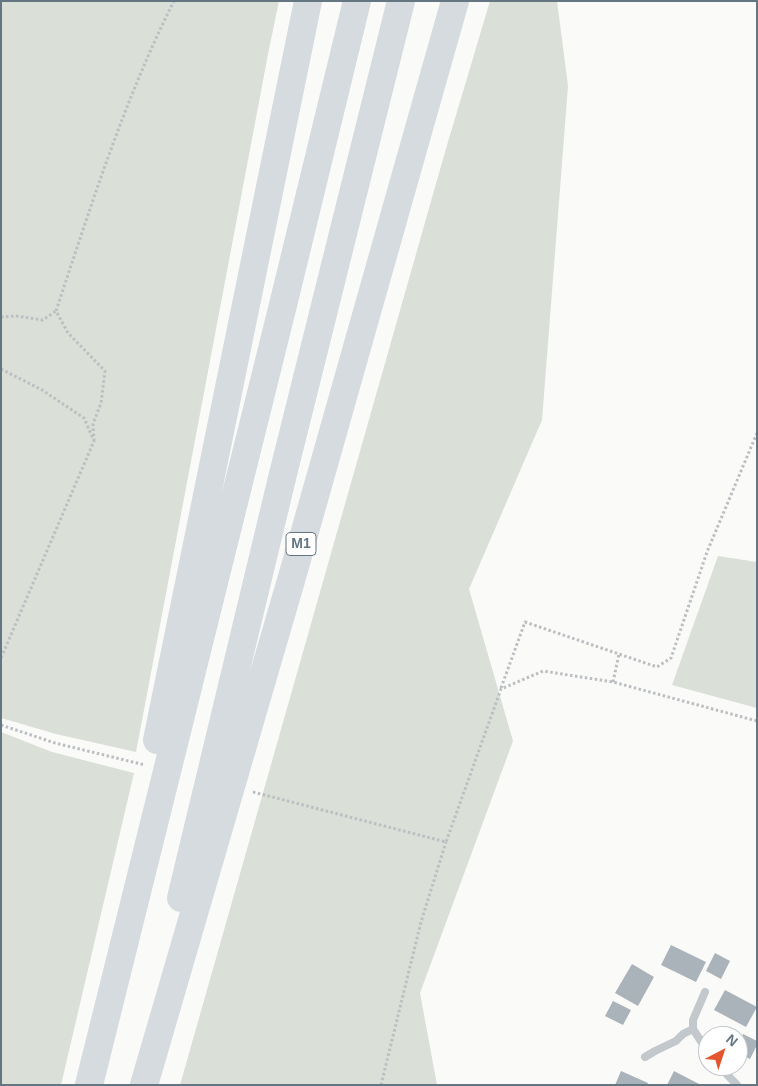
<!DOCTYPE html>
<html>
<head>
<meta charset="utf-8">
<style>
	body { margin:0 }
	#map { position:relative; width:758px; height:1086px; overflow:hidden; background:#fafaf8; font-family:Arial,sans-serif }
	canvas { display:block }
	.frame { position:absolute; inset:0; border:2px solid #657683; pointer-events:none }
	.north { position:absolute; left:698px; top:1026px; width:50px; height:50px; box-sizing:border-box; background:#fff; border:1px solid #c1c8cd; border-radius:50%; rotate:40deg; font-size:14px; font-weight:700; line-height:20px; text-align:center; color:#657683 }
	.north::after { content:''; display:block; margin:auto; width:18px; height:22px; background:#e4572e; clip-path:polygon(50% 0,100% 100%,50% 72%,0 100%) }
</style>
</head>
<body>
<div id="map">
<canvas width="758" height="1086"></canvas>
<div class="frame"></div>
<div class="north">N</div>
</div>
<script>
const ctx = document.querySelector('canvas').getContext('2d');
ctx.lineJoin = 'round';
function fillPath(path, color) { ctx.fillStyle = color; ctx.fill(path, 'evenodd'); }
function strokePath(path, color, width, dash) { ctx.strokeStyle = color; ctx.lineWidth = width; ctx.lineCap = dash ? 'butt' : 'round'; ctx.setLineDash(dash || []); ctx.stroke(path); }
function drawText(font, color, halo, rows, align = 'center') {
  ctx.font = font + ' Arial,sans-serif'; ctx.lineWidth = 5; ctx.setLineDash([]); ctx.textBaseline = 'middle'; ctx.strokeStyle = halo; ctx.fillStyle = color; for (const [text, x, y, turn = 0] of rows) {
    ctx.save(); ctx.translate(x, y); ctx.rotate((+turn || 0) * Math.PI / 180); ctx.textAlign = isNaN(turn) ? turn : align; if (halo) ctx.strokeText(text, 0, 0); ctx.fillText(text, 0, 0); ctx.restore();
  }
}
const green = new Path2D(`
	M1,1H279L269,49L136,752L56,734L1,718Z
	M490,1H557L568,86L542,420L469,589L513,741L420,993L437,1085H180L445,152Z
	M718,556L757,562V708L672,685Z
	M1,732L52,752L134,773L61,1085H1Z`);
const building = new Path2D(`
	M671,945L706,962L696,982L661,965Z
	M715,953L730,961L721,979L706,971Z
	M632,964L654,977L638,1006L615,993Z
	M725,990L757,1007L746,1027L714,1010Z
	M613,1001L631,1010L623,1025L605,1016Z
	M743,1034L757,1041V1045L750,1059L738,1053V1045Z
	M621,1071L648,1083L647,1085H615Z
	M674,1071L701,1085H667Z`);
const path = new Path2D(`
	M1,317L16,316L43,320L56,311
	M1,369L42,390L84,418L94,441L1,658
	M94,441L93,424L101,403L105,371L68,333L56,311C91,206 124,100 174,1
	M613,682L619,654
	M501,688L525,622L657,667L671,658L707,552L757,433
	M1,725L55,743L145,765
	M253,792L446,842L501,689L543,671L613,682L757,721
	M381,1085L421,922L446,842`);
const service = new Path2D(`
	M705,992L693,1020V1029L708,1052
	M645,1057L655,1051L676,1041L683,1034L693,1029
	M719,1066L737,1085`);
const motorway = new Path2D(`
	M157,740L308,1
	M181,898L283,474L401,1
	M89,1085L283,305L357,1
	M144,1085L292,577L455,1`);
const shields = [
	[301,544,30]
];
const shieldNames = [
	["M1",301,544]
];
fillPath(green, '#dadfd7');
fillPath(building, '#aab3b9');
strokePath(path, '#bbbfc2', 3, [2.5, 2.5]);
strokePath(service, '#c3c8cc', 8);
strokePath(motorway, '#d6dbdf', 28);
for (const [x, y, w] of shields) { const box = new Path2D(); box.roundRect(x - w / 2, y - 11.5, w, 23, 4); ctx.fillStyle = '#fff'; ctx.fill(box); strokePath(box, '#657683', 1); }
drawText('bold 14px', '#657683', null, shieldNames);
</script>
</body>
</html>
